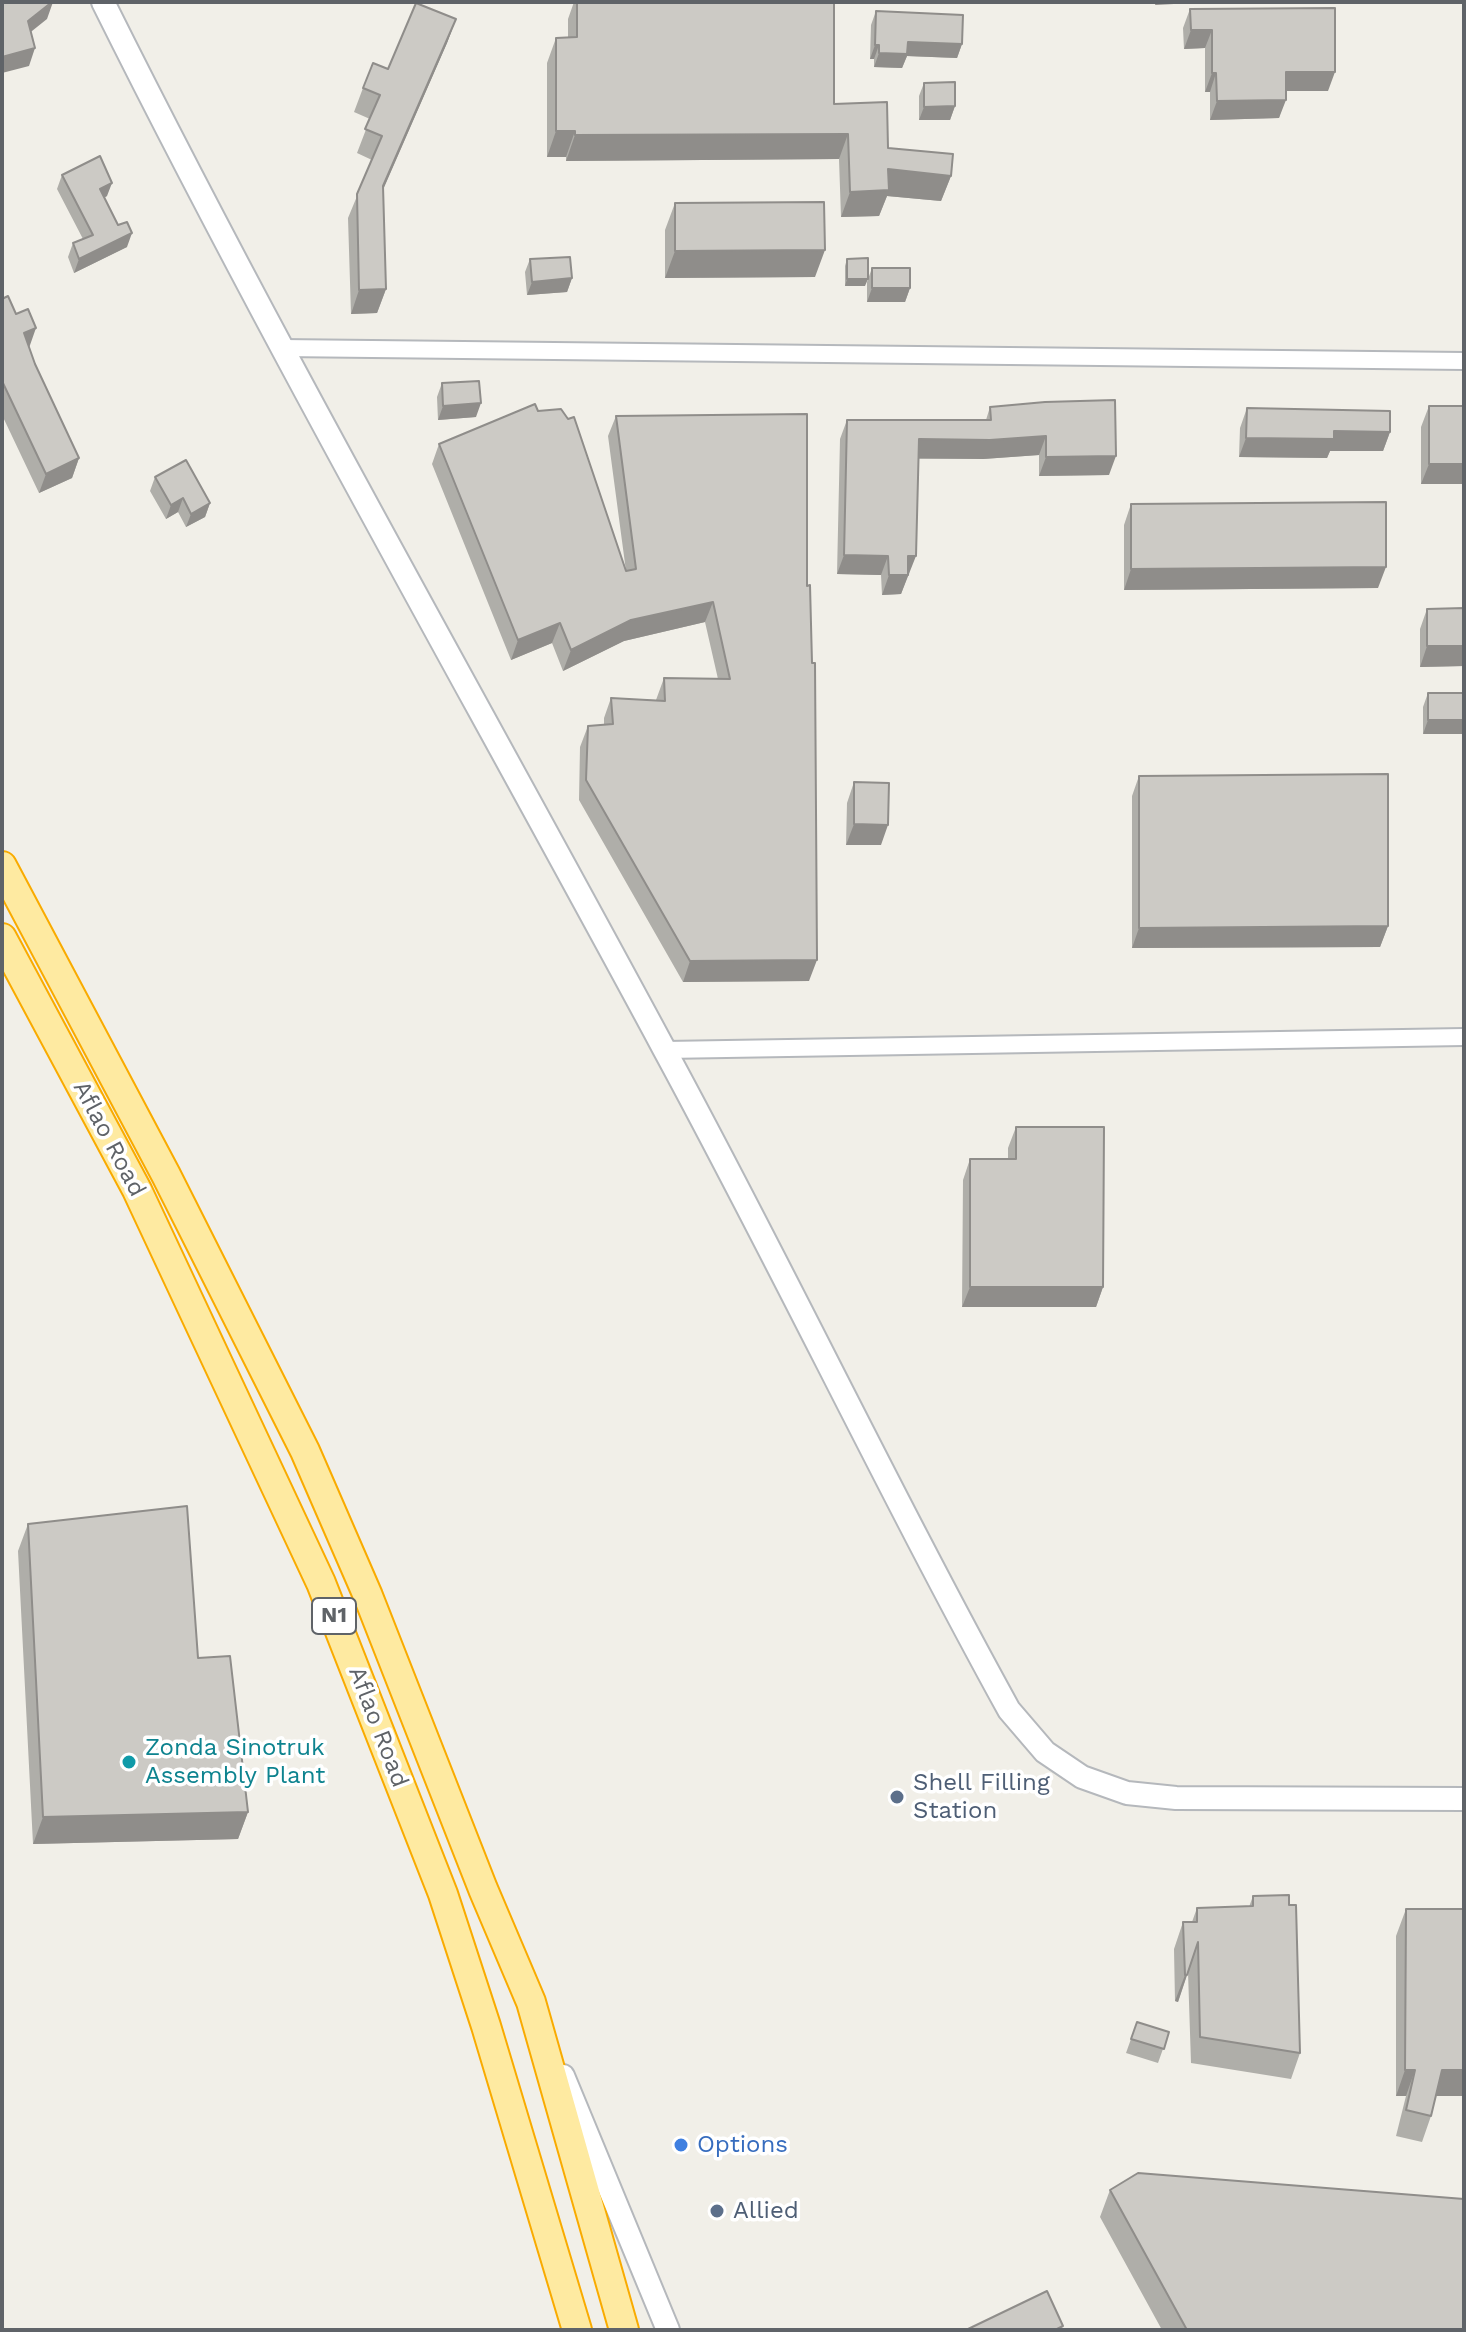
<!DOCTYPE html>
<html>
<head>
<meta charset="utf-8">
<style>
	body { margin:0 }
	#map { position:relative; width:1466px; height:2332px; overflow:hidden; background:#f1efe8; font-family:"Work Sans",sans-serif }
	canvas { display:block }
	.frame { position:absolute; inset:0; border:4px solid #5f6368; pointer-events:none }
</style>
</head>
<body>
<div id="map">
<canvas width="1466" height="2332"></canvas>
<div class="frame"></div>
</div>
<script>
const ctx = document.querySelector('canvas').getContext('2d');
ctx.lineJoin = 'round';
function strokePath(path, color, width, dash) { ctx.strokeStyle = color; ctx.lineWidth = width; ctx.lineCap = dash ? 'butt' : 'round'; ctx.setLineDash(dash || []); ctx.stroke(path); }
function fillPath(path, color) { ctx.fillStyle = color; ctx.fill(path, 'evenodd'); }
function drawText(font, color, halo, rows, align = 'center') {
  ctx.font = font + ' "Work Sans",sans-serif'; ctx.lineWidth = 7; ctx.setLineDash([]); ctx.textBaseline = 'middle'; ctx.strokeStyle = halo; ctx.fillStyle = color; for (const [text, x, y, turn = 0] of rows) {
    ctx.save(); ctx.translate(x, y); ctx.rotate((+turn || 0) * Math.PI / 180); ctx.textAlign = isNaN(turn) ? turn : align; if (halo) ctx.strokeText(text, 0, 0); ctx.fillText(text, 0, 0); ctx.restore();
  }
}
const minor = new Path2D(`
	M281,348L1464,361
	M665,1050L1464,1037`);
const tertiary = new Path2D(`
	M103,2C279,356 476,699 663,1047C782,1266 889,1492 1009,1710L1045,1752L1082,1777L1127,1793L1176,1798L1464,1799
	M563,2076L668,2330`);
const trunk = new Path2D(`
	M2,866L166,1175L305,1451L368,1596L483,1889L531,2002L624,2330
	M2,938L137,1190L321,1583L443,1894L486,2026L577,2330`);
const wall = new Path2D(`
	M574,2H834V104L888,148L951,176L941,201L887,196L879,216L841,217L839,159L566,161V157H547V63L556,38H568V19Z
	M1190,9L1328,91H1286L1279,118L1210,120V92H1205V48L1184,49L1183,28Z
	M876,11L962,44L957,58L907,56L902,68L874,67V59H870L871,25Z
	M456,19L447,43L383,190L386,289L377,313L351,314L348,218L372,160L357,153L370,119L354,112L363,88Z
	M924,83L955,106L950,120H919V96Z
	M62,175L107,196L104,198L127,247L74,273L68,257L73,243L83,239L57,189Z
	M675,203L815,277L665,278V230Z
	M530,259L572,278L567,292L527,295L525,272Z
	M847,259L865,286H845V266Z
	M872,268L910,288L905,302H867V282Z
	M2,299L29,347L35,364L79,458L72,478L39,493L2,415Z
	M442,383L476,417L438,420L437,397Z
	M1045,402L1109,475L1039,476V455L983,459H918L909,575H908L901,594L882,595L881,575L837,574L840,439L847,420H986L990,407Z
	M1429,406H1464V484H1421V427Z
	M1247,408L1390,432L1383,451H1330L1327,458L1239,457L1240,428Z
	M538,411L626,571L608,436L616,416L807,586L809,981L683,982L579,800L580,747L588,726L604,725V718L611,698L656,700L664,678L718,679L705,622L624,641L563,671L552,643L511,660L432,464L439,444Z
	M155,477L210,503L205,517L186,527L178,512L166,519L150,491Z
	M1131,504L1378,588L1124,590V525Z
	M1464,608V666L1420,667V629L1427,609Z
	M1428,693H1464L1423,734V707Z
	M1139,776L1388,926L1380,947L1132,948V796Z
	M854,782L881,845H846L847,803Z
	M1016,1127L1103,1287L1096,1307H962L963,1180L970,1159H1008V1148Z
	M28,1524L198,1658L248,1812L238,1839L33,1844L18,1551Z
	M1253,1896L1300,2053L1291,2079L1191,2063L1188,1972L1178,2002L1175,2001L1174,1949L1183,1922H1192L1197,1908L1249,1907Z
	M1406,1909L1464,2096H1436L1431,2116L1422,2142L1396,2136L1406,2096H1396V1936Z
	M1137,2022L1169,2032L1158,2063L1126,2053Z
	M1110,2190L1464,2330H1162L1100,2217Z`);
const shadedWall = new Path2D(`
	M53,2L47,19L22,39L28,21Z
	M1156,2H1175L1174,4L1155,5Z
	M456,19L447,43L374,210L383,186Z
	M1191,30H1212L1205,48L1184,49Z
	M908,42L962,44L957,58L907,56L902,68L874,67L879,53Z
	M875,45H879L874,59H870Z
	M35,48L29,66L2,73V57Z
	M1286,72H1335L1328,91H1279Z
	M1212,73H1216L1210,92H1205Z
	M1286,100L1279,118L1210,120L1217,101Z
	M955,106L950,120H919L924,107Z
	M556,131H575L566,157H547Z
	M848,134L839,159L566,161L575,135Z
	M888,169L951,176L941,201L887,196L879,216L841,217L850,192Z
	M112,183L107,196L95,202L100,189Z
	M132,233L127,247L74,273L79,259Z
	M825,250L815,277L665,278L675,251Z
	M572,278L567,292L527,295L532,282Z
	M847,279H868L865,286H845Z
	M872,288H910L905,302H867Z
	M386,289L377,313L351,314L359,290Z
	M36,328L29,348L24,333Z
	M481,403L476,417L438,420L443,406Z
	M1334,431L1390,432L1383,451H1330L1327,458L1239,457L1246,438Z
	M1046,436L1039,455L983,459L912,458L919,439Z
	M1116,456L1109,475L1039,476L1046,457Z
	M79,458L72,478L39,493L46,474Z
	M1429,464H1464V484H1421Z
	M183,498L178,512L166,519L171,505Z
	M210,503L205,517L186,527L191,514Z
	M844,555L888,556L881,575L837,574Z
	M908,556H916L901,594L882,595L889,575Z
	M1386,567L1378,588L1124,590L1131,569Z
	M713,602L705,622L624,641L563,671L571,650L631,620Z
	M560,623L552,643L511,660L518,640Z
	M1427,646H1464V666L1420,667Z
	M1428,720H1464V734H1423Z
	M854,824L888,825L881,845H846Z
	M1388,926L1380,947L1132,948L1139,928Z
	M817,960L809,981L683,982L690,961Z
	M970,1287H1103L1096,1307H962Z
	M248,1812L238,1839L33,1844L43,1817Z
	M1185,1975H1187L1178,2002L1175,2001Z
	M1405,2070H1415L1406,2096H1396Z
	M1442,2070H1464V2096H1433Z`);
const building = new Path2D(`
	M2,2H52L28,21L35,48L2,57Z
	M577,2H834V104L887,102L888,148L953,154L951,176L888,169L889,190L850,192L848,134L575,135V131H556V38L577,37Z
	M416,3L456,19L383,186L386,289L359,290L357,194L382,136L365,129L380,95L363,88L373,63L388,69Z
	M1335,8V72H1286V100L1217,101L1216,73H1212V30H1191L1190,9Z
	M876,11L963,15L962,44L908,42L907,54L879,53V45H875Z
	M955,82V106L924,107V83Z
	M100,156L112,183L100,189L118,225L127,222L132,233L79,259L73,243L93,235L62,175Z
	M824,202L825,250L675,251V203Z
	M570,257L572,278L532,282L530,259Z
	M868,258V279H847V259Z
	M872,268H910V288H872Z
	M8,296L16,314L28,309L36,328L24,333L35,364L79,458L46,474L2,381V299Z
	M479,381L481,403L443,406L442,383Z
	M1115,400L1116,456L1046,457V436L990,440L919,439L916,556H908V575H889L888,556L844,555L847,420H991L990,407L1045,402Z
	M535,404L538,411L561,409L568,419L574,417L626,571L636,569L616,416L807,414V586L810,585L812,663H815L817,960L690,961L586,780L588,726L613,724L611,698L665,701L664,678L730,679L713,602L631,620L571,650L560,623L518,640L439,444Z
	M1429,406H1464V464H1429Z
	M1247,408L1390,411V432L1334,431V439L1246,438Z
	M186,460L210,503L191,514L183,498L171,505L155,477Z
	M1386,502V567L1131,569V504Z
	M1464,608V646H1427V609Z
	M1428,693H1464V720H1428Z
	M1388,774V926L1139,928V776Z
	M854,782L889,783L888,825L854,824Z
	M1016,1127H1104L1103,1287H970V1159H1016Z
	M187,1506L198,1658L230,1656L248,1812L43,1817L28,1524Z
	M1289,1895V1905H1296L1300,2053L1200,2037L1198,1942L1187,1975H1185L1183,1922H1197V1908L1253,1906V1896Z
	M1406,1909H1464V2070H1442L1431,2116L1406,2110L1415,2070H1405Z
	M1137,2022L1169,2032L1164,2049L1131,2039Z
	M1138,2173L1464,2199V2330H1187L1110,2190Z
	M1047,2291L1063,2326L1055,2330H966Z`);
const markers = [
	[129,1762,8,"#0f9aa8"],
	[897,1797,8,"#5c6f8a"],
	[681,2145,8,"#3f7fe0"],
	[717,2211,8,"#5c6f8a"]
];
const shields = [
	[334,1616,44]
];
const shieldNames = [
	["N1",334,1616]
];
const streetNames = [
	["Aflao Road",109,1139,62],
	["Aflao Road",378,1727,69]
];
const cultureNames = [
	["Zonda Sinotruk",145,1748],
	["Assembly Plant",145,1776]
];
const serviceNames = [
	["Shell Filling",913,1783],
	["Station",913,1811],
	["Allied",733,2211]
];
const shopNames = [
	["Options",697,2145]
];
strokePath(minor, '#b5b8bc', 20);
strokePath(tertiary, '#b5b8bc', 26);
strokePath(trunk, '#f9ab00', 32);
strokePath(minor, '#fff', 16);
strokePath(tertiary, '#fff', 22);
strokePath(trunk, '#feeaa1', 28);
fillPath(wall, '#afaea9');
fillPath(shadedWall, '#8f8d8a');
fillPath(building, '#cccac5');
strokePath(building, '#8f8d8a', 2);
for (const [x, y, r, color] of markers) { const dot = new Path2D(); dot.arc(x, y, r, 0, 2 * Math.PI); ctx.fillStyle = color; ctx.fill(dot); strokePath(dot, '#fff', 3); }
for (const [x, y, w] of shields) { const box = new Path2D(); box.roundRect(x - w / 2, y - 18, w, 36, 6); ctx.fillStyle = '#fff'; ctx.fill(box); strokePath(box, '#5f6368', 2); }
drawText('bold 22px', '#5f6368', null, shieldNames);
drawText('24px', '#5f6368', '#fff', streetNames);
drawText('24px', '#0d838f', '#fff', cultureNames, 'left');
drawText('24px', '#4e5e75', '#fff', serviceNames, 'left');
drawText('24px', '#366cbe', '#fff', shopNames, 'left');
</script>
</body>
</html>
